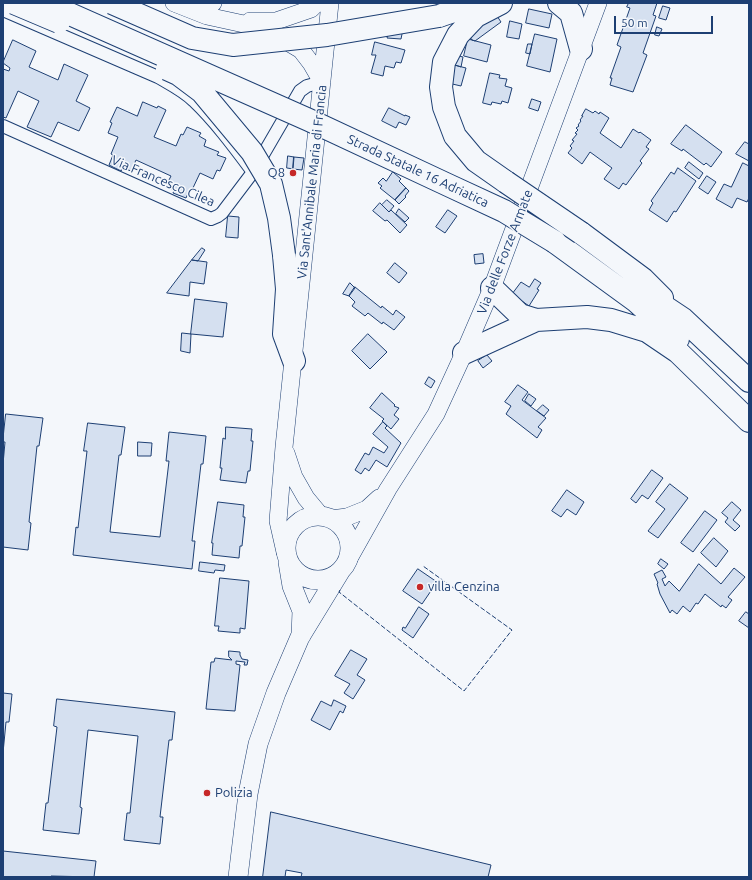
<!DOCTYPE html>
<html>
<head>
<meta charset="utf-8">
<style>
	body { margin:0 }
	#map { position:relative; width:752px; height:880px; overflow:hidden; background:#f4f7fb; font-family:Ubuntu,sans-serif }
	canvas { display:block }
	.frame { position:absolute; inset:0; border:4px solid #1d3f73; pointer-events:none }
	.scale { position:absolute; left:614px; top:16px; width:99px; height:18px; box-sizing:border-box; border:2px solid #1d3f73; border-top:0; padding-left:5px; font-size:12px; line-height:14px; white-space:nowrap; color:#1d3f73; -webkit-text-stroke:3px #f4f7fb; paint-order:stroke }
</style>
</head>
<body>
<div id="map">
<canvas width="752" height="880"></canvas>
<div class="frame"></div>
<div class="scale">50 m</div>
</div>
<script>
const ctx = document.querySelector('canvas').getContext('2d');
ctx.lineJoin = 'round';
function fillPath(path, color) { ctx.fillStyle = color; ctx.fill(path, 'evenodd'); }
function strokePath(path, color, width, dash) { ctx.strokeStyle = color; ctx.lineWidth = width; ctx.lineCap = dash ? 'butt' : 'round'; ctx.setLineDash(dash || []); ctx.stroke(path); }
function drawText(font, color, halo, rows, align = 'center') {
  ctx.font = font + ' Ubuntu,sans-serif'; ctx.lineWidth = 3; ctx.setLineDash([]); ctx.textBaseline = 'middle'; ctx.strokeStyle = halo; ctx.fillStyle = color; for (const [text, x, y, turn = 0] of rows) {
    ctx.save(); ctx.translate(x, y); ctx.rotate((+turn || 0) * Math.PI / 180); ctx.textAlign = isNaN(turn) ? turn : align; if (halo) ctx.strokeText(text, 0, 0); ctx.fillText(text, 0, 0); ctx.restore();
  }
}
const building = new Path2D(`
	M629,3H657L653,15L656,16L643,53L647,55L633,92L610,85L612,78H610L621,47L617,45L630,8L627,7Z
	M663,6L670,8L666,20L659,18Z
	M529,9L552,14L549,28L526,23Z
	M495,13L501,22L475,41L472,40L467,33Z
	M510,21L522,24L519,39L507,37Z
	M657,27L662,29L659,36L655,35Z
	M403,29L401,39L387,38L389,31Z
	M535,34L557,39L550,72L527,66Z
	M468,39L491,45L487,62L464,56Z
	M13,40L36,51L29,67L58,80L64,64L88,75L76,101L90,108L79,131L58,122L51,137L27,127L39,101L18,91L6,118L3,117V69L9,71L10,68L3,63Z
	M375,42L405,50L401,63L396,62L394,68L385,66L383,76L371,73L376,55H372Z
	M528,44H532L530,54L526,53Z
	M455,55L463,57L461,67L452,64Z
	M450,64L466,68L461,86L448,83Z
	M490,73L500,75L499,78L507,79L505,86L512,88L508,103L502,101L501,104L492,102L491,105L483,103Z
	M532,99L541,102L538,111L529,108Z
	M143,102L157,108L158,106L166,110L154,137L176,146L181,134L183,135L187,127L201,133L199,136L206,140L204,146L219,152L217,155L226,158L220,171L217,170L213,179L200,173L192,190L190,189L186,198L173,193L174,190L166,186L171,176L136,160L131,171L123,168L121,171L109,165L113,155L111,154L118,137L108,133L112,123L110,122L117,107L137,116Z
	M389,108L405,116V115L410,117L406,125L399,122L396,128L382,121Z
	M586,109L593,113L595,111L599,114L600,112L609,118L600,133L621,148L633,129L639,133L640,132L651,140L646,147L649,149L640,161L642,163L626,185L623,183L619,189L604,179L612,168L590,152L582,164L568,153L572,148L570,146L574,141L572,140L577,134L575,133L578,130L576,128L579,126L578,125L581,121L580,120L583,116H582Z
	M686,125L722,152L711,167L706,163L704,165L683,149L682,151L671,144Z
	M745,142L749,144V161L736,154Z
	M288,156L294,157L293,169L287,168Z
	M294,157L304,158L302,170L293,169Z
	M689,162L703,173L699,179L685,168Z
	M743,163L749,166V198L747,202L737,198L732,208L716,199L724,184L731,187Z
	M678,168L696,181L676,212L674,211L667,222L649,210L653,203L651,201L671,172L674,174Z
	M393,172L401,179L399,181L406,188L395,200L380,188L382,186L378,183L383,178L386,181Z
	M707,176L716,182L708,194L699,188Z
	M406,188L409,191L405,196L406,197L399,204L395,200Z
	M387,200L394,206L389,212L382,205Z
	M380,203L389,212L391,210L407,225L400,233L387,220L385,221L373,211Z
	M399,209L409,218L405,222L396,214Z
	M448,210L457,216L445,233L436,227Z
	M228,216L239,217L238,238L226,237Z
	M202,248L205,250L198,261L192,260Z
	M483,254L484,263L475,264L474,255Z
	M192,260L207,262L204,284L190,282L189,296L167,293Z
	M395,263L407,273L399,283L387,273Z
	M535,279L541,283L537,289L539,290L529,306L512,294L521,282L529,287Z
	M350,283L355,288L349,296L343,294Z
	M355,287L381,308L382,306L393,315L396,310L405,317L394,330L383,322L382,324L368,313L365,316L352,306L355,302L349,296Z
	M195,299L227,303L223,337L191,334Z
	M182,333L191,334L190,353L181,351Z
	M368,334L387,352L370,369L352,351Z
	M487,355L492,361L483,368L478,361Z
	M429,377L435,381L431,388L425,384Z
	M518,385L528,392L522,400L546,418L538,427L542,430L537,438L506,414L511,406L505,402Z
	M382,393L395,405L394,406L399,408L394,415L399,419L391,429L382,421L384,419L370,408Z
	M529,394L536,399L531,406L525,401Z
	M543,405L549,410L544,416L537,411Z
	M6,414L43,418L39,446H37L29,522L31,523L28,550L3,547V464L5,442H3Z
	M383,422L387,426L385,428L401,443L387,467L376,460L369,471L365,468L361,474L355,470L365,453L369,455L373,447L384,453L388,447L373,434Z
	M88,423L125,427L121,455H119L110,532L160,537L169,461H166L169,432L206,436L203,464H201L192,541H195L192,569L73,555L76,527L78,528L87,451H84Z
	M226,427L252,429L251,441H253L250,471H248L246,483L220,480L222,468H220L223,438L225,439Z
	M138,442L152,443L151,456H138Z
	M652,470L663,478L648,499L642,495L636,503L631,499Z
	M670,484L688,498L658,538L648,531L665,509L656,502Z
	M567,490L584,502L576,515L567,509L561,517L552,511Z
	M218,502L244,505L243,517H245L242,546H240L239,558L212,555L213,543H212Z
	M732,502L741,510L733,520L740,526L735,531L725,522L728,518L722,513Z
	M705,511L717,520L693,552L681,543Z
	M714,538L728,551L716,567L701,553Z
	M661,559L668,564L664,569L658,564Z
	M200,562L225,565L224,571L215,570L214,573L199,571Z
	M699,564L721,584L734,568L745,577L728,597L732,600L726,608L722,605L721,607L705,594L698,604L696,603L690,612L683,606L677,614L672,610L670,613L660,594L657,584L658,583L654,574L662,570L666,577L662,579L665,586L669,581L679,591Z
	M418,569L437,582L422,604L403,591Z
	M220,578L249,581L245,629L240,628V633L218,631L219,626H215Z
	M419,607L429,614L413,638L402,630L403,627L405,628Z
	M746,612L749,614V628L739,621Z
	M351,650L367,659L357,675L365,680L353,699L344,693L350,684L335,676Z
	M229,651L240,652V655L242,659L248,660L247,665H244L245,662L236,661V664L240,665L235,711L206,709L211,662H214L215,658L232,660L229,657Z
	M3,693L12,694L9,722H6L3,753Z
	M57,699L175,712L172,740H169L160,817H163L160,844L124,840L127,813H130L138,736L88,730L80,807L82,808L79,834L43,830L46,803H48L57,727L54,726Z
	M334,700L346,706L343,713L340,711L330,730L311,720L321,701L331,706Z
	M271,812L322,824L491,865L488,877H301L302,873L286,870L285,877H263Z
	M3,851L96,861L94,877L51,876V877H3Z`);
const street = new Path2D(`
	M3,10L158,77C170,84 184,91 194,101C216,122 235,148 253,172
	M3,126L211,219L218,216L222,213L253,172L300,91L307,86L322,82`);
const secondary = new Path2D(`
	M174,3L207,16L253,26L274,34L301,50L311,63L322,82
	M185,6L213,3
	M250,21H276L311,9L317,3
	M286,453L294,477L306,498L321,516
	M331,519L347,517L367,509L379,498
	M285,552L278,521L284,447L330,3
	M347,562L388,489L436,414L464,353L492,288L598,3`);
const primary = new Path2D(`
	M286 548a32 32 0 1 1 64 0a32 32 0 1 1-64 0Z
	M288,562L292,586L302,611L301,636
	M238,877L248,794L258,744L276,693L300,637L341,570`);
const highway = new Path2D(`
	M501,3L476,16L458,35L444,62L441,87L444,107L455,136L476,161L506,182
	M559,3L571,13L581,49
	M439,16L477,3
	M581,233L643,279L662,298
	M555,242L636,301L678,339
	M284,255L287,289L284,334L294,361
	M492,288L520,315L536,320
	M644,293L683,319L749,381
	M464,353L536,320L587,317L611,320L647,331L678,352L749,421`);
const highwayBridge = new Path2D(`
	M14,3L59,22
	M45,3L309,120L448,185L504,211L555,242
	M112,3L192,38L233,45L327,35L439,16
	M167,69L178,74L202,92L252,152L271,184L279,218L284,255
	M506,182L581,233`);
const fence = new Path2D(`
	M340,590L339,592L464,691L512,630L423,566`);
const markers = [
	[293,173,4,"#c62828"],
	[420,587,4,"#c62828"],
	[207,793,4,"#c62828"]
];
const streetNames = [
	["Strada Statale 16 Adriatica",418,171,25],
	["Via Francesco Cilea",163,181,23],
	["Via Sant'Annibale Maria di Francia",312,182,-84],
	["Via delle Forze Armate",505,252,-69]
];
const poiNames = [
	["Q8",285,173,"right"],
	["villa Cenzina",428,587],
	["Polizia",215,793]
];
fillPath(building, '#d5e0f0');
strokePath(building, '#1d3f73', 1);
strokePath(street, '#1d3f73', 14);
strokePath(secondary, '#1d3f73', 18);
strokePath(primary, '#1d3f73', 20);
strokePath(highway, '#1d3f73', 24);
strokePath(street, '#f4f7fb', 12);
strokePath(secondary, '#f4f7fb', 17);
strokePath(primary, '#f4f7fb', 19);
strokePath(highway, '#f4f7fb', 22);
strokePath(highwayBridge, '#1d3f73', 24, []);
strokePath(highwayBridge, '#f4f7fb', 22);
strokePath(fence, '#1d3f73', 1, [5, 2]);
for (const [x, y, r, color] of markers) { const dot = new Path2D(); dot.arc(x, y, r, 0, 2 * Math.PI); ctx.fillStyle = color; ctx.fill(dot); strokePath(dot, '#f4f7fb', 1.5); }
drawText('13px', '#1d3f73', '#f4f7fb', streetNames);
drawText('13px', '#1d3f73', '#f4f7fb', poiNames, 'left');
</script>
</body>
</html>
